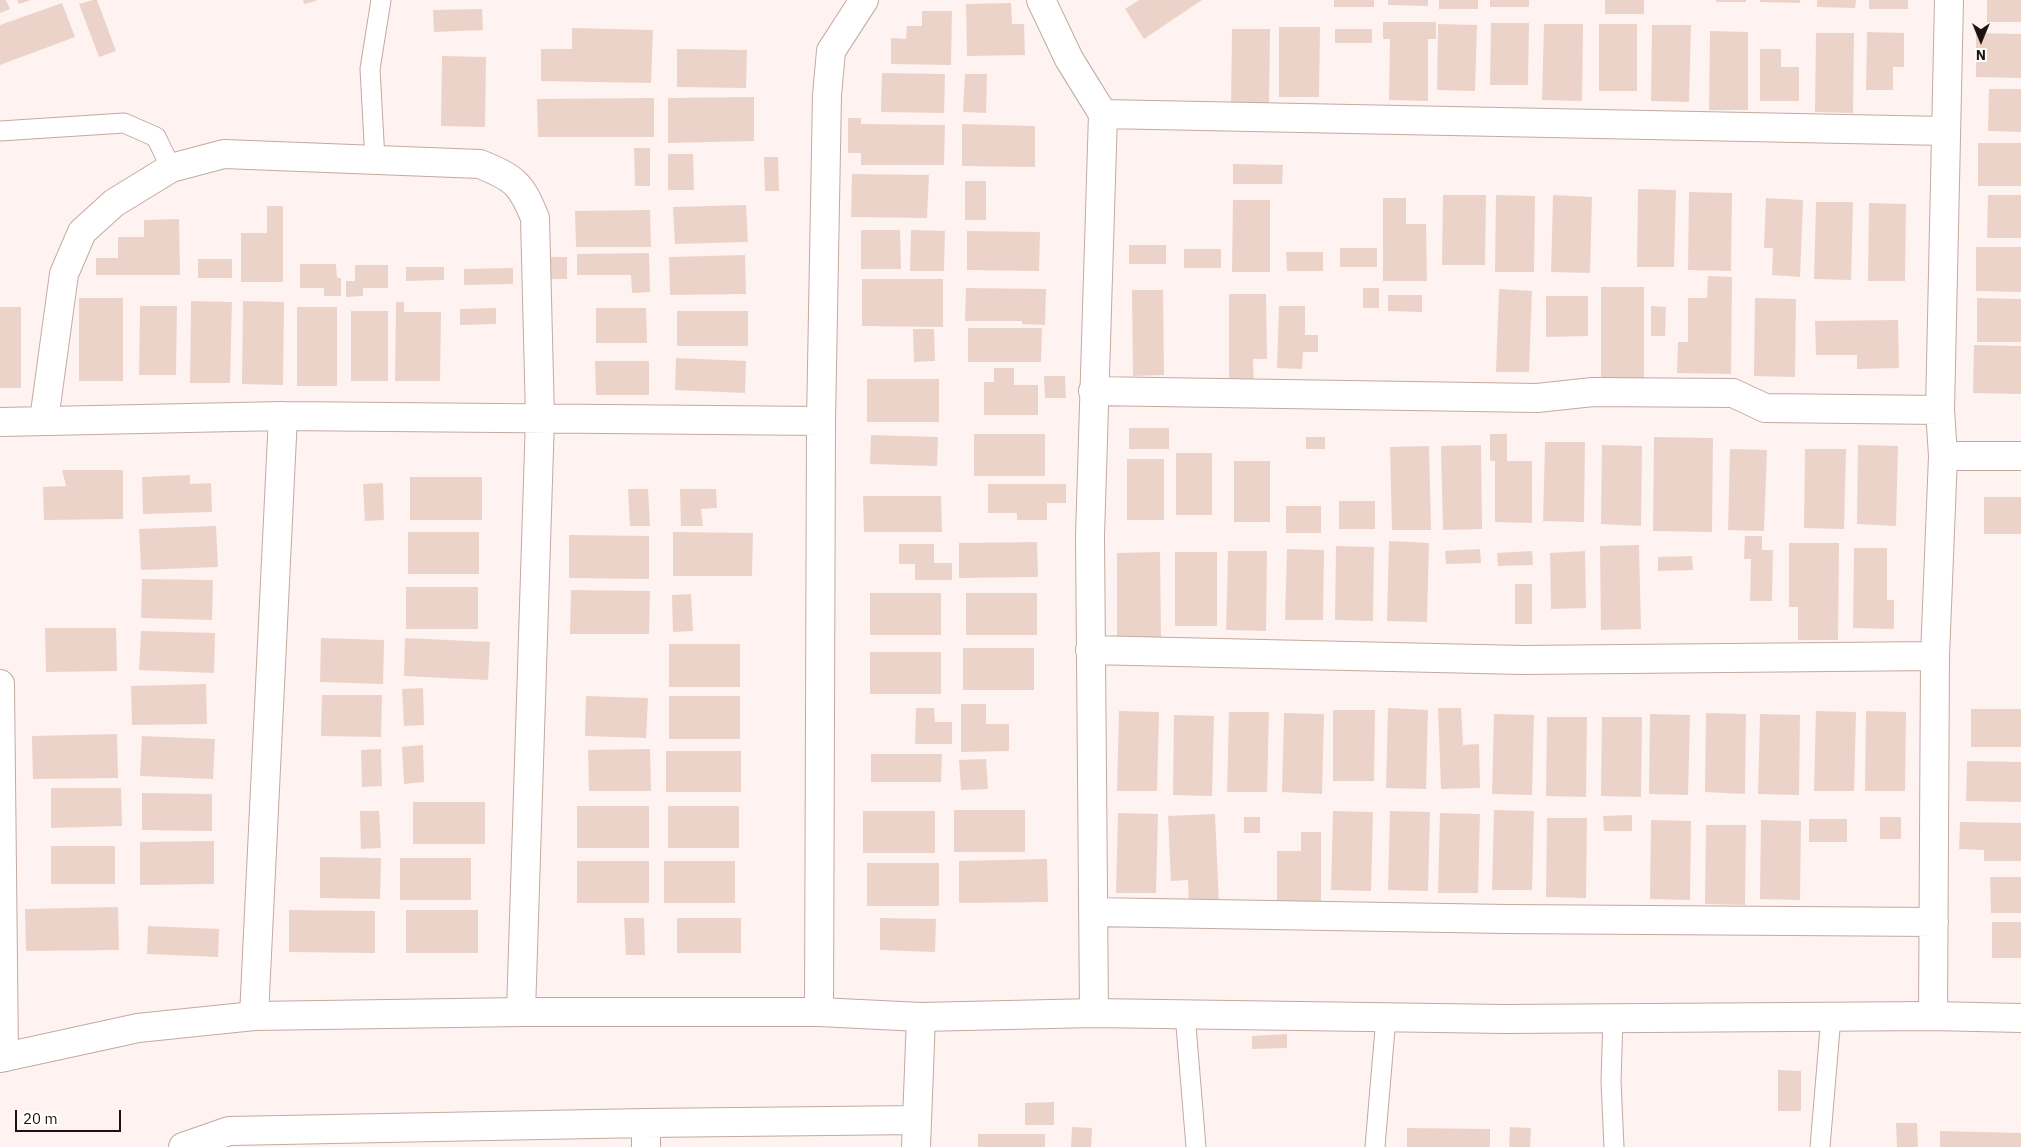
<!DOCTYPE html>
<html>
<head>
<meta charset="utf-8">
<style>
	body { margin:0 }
	#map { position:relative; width:2021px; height:1147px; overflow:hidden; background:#fef3f0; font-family:"IBM Plex Sans",sans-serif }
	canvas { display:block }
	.north { position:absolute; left:1956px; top:15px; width:50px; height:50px; -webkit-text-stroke:4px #fff; paint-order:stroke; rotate:180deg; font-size:14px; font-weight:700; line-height:20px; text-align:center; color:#1c1310 }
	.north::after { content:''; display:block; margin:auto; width:18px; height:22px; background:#1c1310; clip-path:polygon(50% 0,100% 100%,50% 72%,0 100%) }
	.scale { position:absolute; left:15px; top:1110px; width:106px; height:22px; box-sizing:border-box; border:2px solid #1c1310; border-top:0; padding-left:6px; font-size:15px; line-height:18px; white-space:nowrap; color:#1c1310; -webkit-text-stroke:4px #fff; paint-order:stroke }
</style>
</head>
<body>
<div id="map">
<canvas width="2021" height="1147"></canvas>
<div class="north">N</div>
<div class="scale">20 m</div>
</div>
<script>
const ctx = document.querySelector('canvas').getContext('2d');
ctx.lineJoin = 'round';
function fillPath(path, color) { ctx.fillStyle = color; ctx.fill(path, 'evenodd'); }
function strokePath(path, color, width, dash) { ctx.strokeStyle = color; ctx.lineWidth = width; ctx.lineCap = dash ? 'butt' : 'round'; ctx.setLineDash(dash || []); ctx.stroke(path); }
const building = new Path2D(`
	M0,0H6L10,9L0,13Z
	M17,0H31L19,4Z
	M93,0H97L116,51L99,57L79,4Z
	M303,0H316V1L304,4Z
	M1139,0H1202L1144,39L1125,9Z
	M1334,0H1374V7H1334Z
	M1388,0H1428V6L1388,5Z
	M1439,0H1478V9H1439Z
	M1490,0H1529V7H1490Z
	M1605,0H1644V14H1605Z
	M1716,0H1746V2H1716Z
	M1760,0H1800V3L1760,2Z
	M1817,0H1856L1855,8L1817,7Z
	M1869,0H1908V9H1869Z
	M1987,0H2021V22H1987Z
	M62,3L75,37L0,65V25Z
	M1011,3L1012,24H1024L1025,55L967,56L966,4Z
	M482,9L483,30L434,32L433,10Z
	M922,11H952L951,65L891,64V38L906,39L907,26H922Z
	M1383,22H1436V39H1428V101L1389,100L1390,39H1383Z
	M1491,23H1529L1528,85H1490Z
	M1438,24L1477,25L1475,91L1437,90Z
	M1544,24H1583L1582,101L1542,100Z
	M1599,24H1637V91H1599Z
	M1652,25H1691L1689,102L1651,101Z
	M1279,27H1320L1319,97H1279Z
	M572,28L653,30L651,83L541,81V49H572Z
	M1232,29H1270L1269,108L1231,107Z
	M1335,29H1372V43H1335Z
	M1710,31L1748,32V110H1709Z
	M1867,32L1904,33V67H1893V90H1866Z
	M1816,33H1854L1853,113L1815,112Z
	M1976,33L2021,34V78L1976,77Z
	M677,49L747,50L746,88L677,87Z
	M1760,49H1781V67H1799V101H1760Z
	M442,56L486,57L485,127L441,126Z
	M882,73L945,74L944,113L881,112Z
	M965,74H987L986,113L963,112Z
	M1989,89H2021V132L1988,131Z
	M754,97V141L668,143V98Z
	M654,98V137H538L537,99Z
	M848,118H861V124L945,125L944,165H861V153H848Z
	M962,124L1035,126V167L962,166Z
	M1978,143H2021V186H1978Z
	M634,148H650V186H635Z
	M668,154H693L694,190H668Z
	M764,157H778L779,191H765Z
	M1233,164L1283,165L1282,184H1233Z
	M852,174L929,175L927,218L851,217Z
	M965,181H986V220H965Z
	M1638,189L1676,190L1674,267H1637Z
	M1689,192L1732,193L1731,271L1688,270Z
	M1443,195H1486L1485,265H1442Z
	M1496,195L1535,196L1534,272H1495Z
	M1553,195L1592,197L1590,273L1551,272Z
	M1988,195H2021V238H1987Z
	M1383,198H1406V224H1426L1427,281H1383Z
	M1766,198L1803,200L1800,277L1772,275L1773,248H1764Z
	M1233,200H1270V272H1232Z
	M1816,202H1853L1851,280L1814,279Z
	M1869,203L1906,204L1905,281H1868Z
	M746,205L748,242L675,244L673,207Z
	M267,206H283V282H241V233H267Z
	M650,210L651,247H576L575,211Z
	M179,219L180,275H96V258H118V237H144V220Z
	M861,230H900L901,269H861Z
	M911,230L945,231L944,271H910Z
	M967,231L1040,232L1039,271L967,270Z
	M1129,245H1166V264H1129Z
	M1976,247H2021V292L1976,291Z
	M1340,248H1377V267H1340Z
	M1184,249H1221V268H1184Z
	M1286,252H1323V271H1287Z
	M649,253L650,292L632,293L631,275H577V254Z
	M745,255L746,294L670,295L669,257Z
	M546,257H567V279H546Z
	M198,259H232V278H198Z
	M300,264H336L337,278H341V296H324V288H300Z
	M355,265H388V288H363V296L346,297V281H355Z
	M406,267H444V280L406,281Z
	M513,268V284L464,285V269Z
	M1708,276L1732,277L1731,374L1677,373L1678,342H1688V298H1707Z
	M862,279H943V327L862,326Z
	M1601,287H1644V379H1601Z
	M966,288L1046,289L1045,325L1022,324V321H965Z
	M1363,288H1379V308H1363Z
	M1499,289L1532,291L1529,372H1496Z
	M1132,290H1163L1164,375L1133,376Z
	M1229,294H1266L1267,359H1253L1254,388H1229Z
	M1388,295H1422V312L1388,311Z
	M1546,296H1588V336L1546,337Z
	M79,298H123V381H79Z
	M1755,298L1796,299L1795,377L1754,376Z
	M1977,298L2021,299V342H1977Z
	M191,301L232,302L230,383H190Z
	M243,301L284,302L283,385L242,384Z
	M396,302H404V312H441L440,381H395Z
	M140,306H177L176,375H139Z
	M1279,306H1305V335H1318V352H1303L1302,369L1277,368Z
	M1651,306L1666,307L1665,336H1651Z
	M0,307H21V388H0Z
	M297,307H337V386H297Z
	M496,308V324L460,325V309Z
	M596,308H646L647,343H596Z
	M351,311H388V381H351Z
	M677,311H748V346H677Z
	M1898,320L1899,368L1857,369V355H1816L1815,321Z
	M968,328H1042L1041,362H968Z
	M913,329H934L935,361L914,362Z
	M1974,345L2021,346V394L1973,393Z
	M676,358L746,361L745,393L675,390Z
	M595,361H649V395H596Z
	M994,368H1014V385H1038V415H984V382H994Z
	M1044,376H1065L1066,398H1045Z
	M867,379H939V422H867Z
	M1129,428H1169V449H1129Z
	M974,434H1045V476H974Z
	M1490,434H1507V461H1532V523L1495,522V461H1490Z
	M871,435L938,437L937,466L870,464Z
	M1306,437H1325V449H1306Z
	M1654,437L1713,438L1712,532L1653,531Z
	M1545,442H1585L1584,522L1543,521Z
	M1481,445L1482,529L1443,530L1441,446Z
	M1602,445L1642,446L1641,526L1601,524Z
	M1858,445L1898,446L1896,526L1857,524Z
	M1429,446L1431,530H1392L1390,447Z
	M1730,449L1767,450L1764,531L1728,530Z
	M1805,449H1846L1844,529L1804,528Z
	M1176,453H1212V515H1176Z
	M1127,459H1164V520H1127Z
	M1234,461H1270V522H1234Z
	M62,470H123V519L44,520L43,487L66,486Z
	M190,475V484L211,483L212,512L143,514L142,477Z
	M410,477H482V520H410Z
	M383,483L384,520L365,521L363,484Z
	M988,484H1066V503H1047V520H1017V513H988Z
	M628,489H648L650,526H630Z
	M680,489H716L717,508L701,509L703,526H681Z
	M863,496H941L942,532H864Z
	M1984,497H2021V534H1984Z
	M1339,501H1375V529H1339Z
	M1286,506H1321V533H1286Z
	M216,526L218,567L141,570L139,529Z
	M408,532H479V574H408Z
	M673,532L753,533L752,576H673Z
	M569,535L649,536V579L569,578Z
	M1745,536H1762V550H1773L1772,601H1750L1751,559H1744Z
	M1389,541L1429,543L1427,622L1387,621Z
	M1037,542L1038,577L959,578V543Z
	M1789,543H1839L1838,640H1798V607H1789Z
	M899,544H934V563H952V580H915V564H899Z
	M1639,545L1641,629L1601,630L1600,546Z
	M1336,546L1374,547L1373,621L1335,620Z
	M1854,548H1887V600H1894V629L1853,628Z
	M1287,549L1324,550L1323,620H1285Z
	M1480,549L1481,563L1446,564L1445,551Z
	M1228,551H1267L1266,631L1226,630Z
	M1532,551L1533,565L1498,566L1497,553Z
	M1585,551L1586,608L1551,609L1550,553Z
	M1160,552L1161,638L1117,639V553Z
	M1175,552H1217V626H1175Z
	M1692,556L1693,570L1658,571V557Z
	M142,579L213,580L212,620L141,618Z
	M1515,584H1532V624H1515Z
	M406,587H478V629H406Z
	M571,590L650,591L649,634H570Z
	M870,593H941V635H870Z
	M966,593H1037V635H966Z
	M691,594L693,631L673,632L672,595Z
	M45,628H116L117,671L46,672Z
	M141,631L215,633L214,673L139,670Z
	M321,638L384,640L383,684L320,682Z
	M405,638L490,642L488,680L404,676Z
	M669,644H740V687H669Z
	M963,648H1034V690H963Z
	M870,652H941V694H870Z
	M206,684L207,724L132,725L131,686Z
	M423,688L424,725L404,726L402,689Z
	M322,695H382L381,737L321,736Z
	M586,696L648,698L646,738L585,736Z
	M669,696H740V739H669Z
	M961,704H986V724H1009V751L961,752Z
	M916,708H934L935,722H952V744H915Z
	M1388,708L1428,710L1426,789L1386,788Z
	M1438,708H1461L1463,745L1479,744L1480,788L1441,789Z
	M1971,709H2021V747H1971Z
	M1333,710H1375L1374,781H1333Z
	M1119,711L1159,712L1157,791H1117Z
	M1816,711L1856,712L1854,791H1814Z
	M1866,711L1906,712L1905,791H1865Z
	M1229,712H1269L1267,792H1227Z
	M1284,713L1324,714L1322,794L1282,792Z
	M1706,713L1746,714L1745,794L1705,792Z
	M1494,714L1534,715L1532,795L1492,794Z
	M1650,714L1690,715L1688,795L1649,794Z
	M1760,714L1800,715L1799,795L1758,794Z
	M1174,715L1214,716L1212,796L1173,795Z
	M1547,717H1587L1586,797L1546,796Z
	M1602,717H1642L1641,797L1601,796Z
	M117,734L118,778L33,779L32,736Z
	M142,736L215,739L213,779L140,776Z
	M423,745L424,782L404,784L402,747Z
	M381,749L382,786L362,787L361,750Z
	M650,749L651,791H589L588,750Z
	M666,751H741V792H666Z
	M871,754H942L941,782H871Z
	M986,759L988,789L961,790L959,760Z
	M1967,761L2021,762V802L1966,801Z
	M51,788H121L122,826L51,828Z
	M142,793L212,794V831L142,830Z
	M413,802H485V844H413Z
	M577,806H649V848H577Z
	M668,806H739V848H668Z
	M954,810H1025V852H954Z
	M1494,810L1534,811L1532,890H1492Z
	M360,811H379L381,848L361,849Z
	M863,811H935V853H863Z
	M1333,811L1373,812L1371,891L1331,890Z
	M1390,811L1430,812L1428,891L1388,890Z
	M1118,813L1158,814L1156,893H1116Z
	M1440,813L1480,814L1478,893H1438Z
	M1215,814L1219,905L1189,906L1188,880L1171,881L1168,816Z
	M1632,815V831H1604L1603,816Z
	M1244,817H1260V833H1244Z
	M1880,817H1901V839H1880Z
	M1547,818H1587L1586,898L1546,897Z
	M1809,819H1847V842H1809Z
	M1651,820L1691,821L1690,900L1650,899Z
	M1761,820L1801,821L1800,900L1760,899Z
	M1960,822L2021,823V861H1984V850L1959,849Z
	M1706,825H1746L1745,905L1705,904Z
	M1301,832H1321V906H1277V851H1301Z
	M214,841V884L140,885V842Z
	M51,846H115V884H51Z
	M320,857L381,858L380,899L320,898Z
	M400,858H471V900H400Z
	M1047,859L1048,902L959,903V861Z
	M577,861H649V903H577Z
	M664,861H735V903H664Z
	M867,863H939V906H867Z
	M1990,877H2021V913H1991Z
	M118,907L119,950L26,951L25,909Z
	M289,910L375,911V953L289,952Z
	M406,910H478V953H406Z
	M624,918H644L645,955H626Z
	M677,918H741V953H677Z
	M880,918L936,919L935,952L880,950Z
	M1992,922H2021V958H1992Z
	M148,926L219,929L218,957L147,954Z
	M1287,1034V1048L1252,1049V1036Z
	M1778,1070L1801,1071V1111H1778Z
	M1054,1102V1125H1025V1103Z
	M1896,1123H1917L1918,1147H1897Z
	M1072,1127L1092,1128L1091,1147H1071Z
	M1510,1127L1531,1128L1530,1147H1509Z
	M1407,1128L1490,1129V1147H1407Z
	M1940,1131L2021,1133V1147H1940Z
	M978,1134H1045V1147H978Z`);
const service = new Path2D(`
	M0,131L124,123L156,137L171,168
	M375,160L370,69L381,0
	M1185,1014L1196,1147
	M1613,1018L1611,1081L1614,1147
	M1375,1147L1386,1017
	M1820,1147L1831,1017`);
const minor = new Path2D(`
	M1041,0L1069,59L1103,114L1945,131
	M1093,391L1537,398L1593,392L1733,393L1765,408L1940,410
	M44,420L64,274L82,232L114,203L171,168L224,154L480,164C514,178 521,183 535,218L540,418L521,1012
	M0,422L283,416L821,421
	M1943,456H2021
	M1090,650L1522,660L1935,656
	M0,684L4,1057
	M1093,912L1506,919L1934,922
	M819,1012L821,421L827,95L831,51L864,0
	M1094,1013L1090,536L1103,114
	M254,1016L283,416
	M1933,1016L1935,656L1943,456L1940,410L1949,0
	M646,1123V1147
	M183,1147L229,1131L646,1123L917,1120
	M916,1147L921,1017`);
const tertiary = new Path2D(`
	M0,1058L138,1028L254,1016L521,1012H819L921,1017L1094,1013L1505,1019L1933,1016L2021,1018`);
fillPath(building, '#ecd3c9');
strokePath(service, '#c2aaa1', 21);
strokePath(minor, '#c2aaa1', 30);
strokePath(tertiary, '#c2aaa1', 30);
strokePath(service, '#fff', 19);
strokePath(minor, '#fff', 28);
strokePath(tertiary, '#fff', 28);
</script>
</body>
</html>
